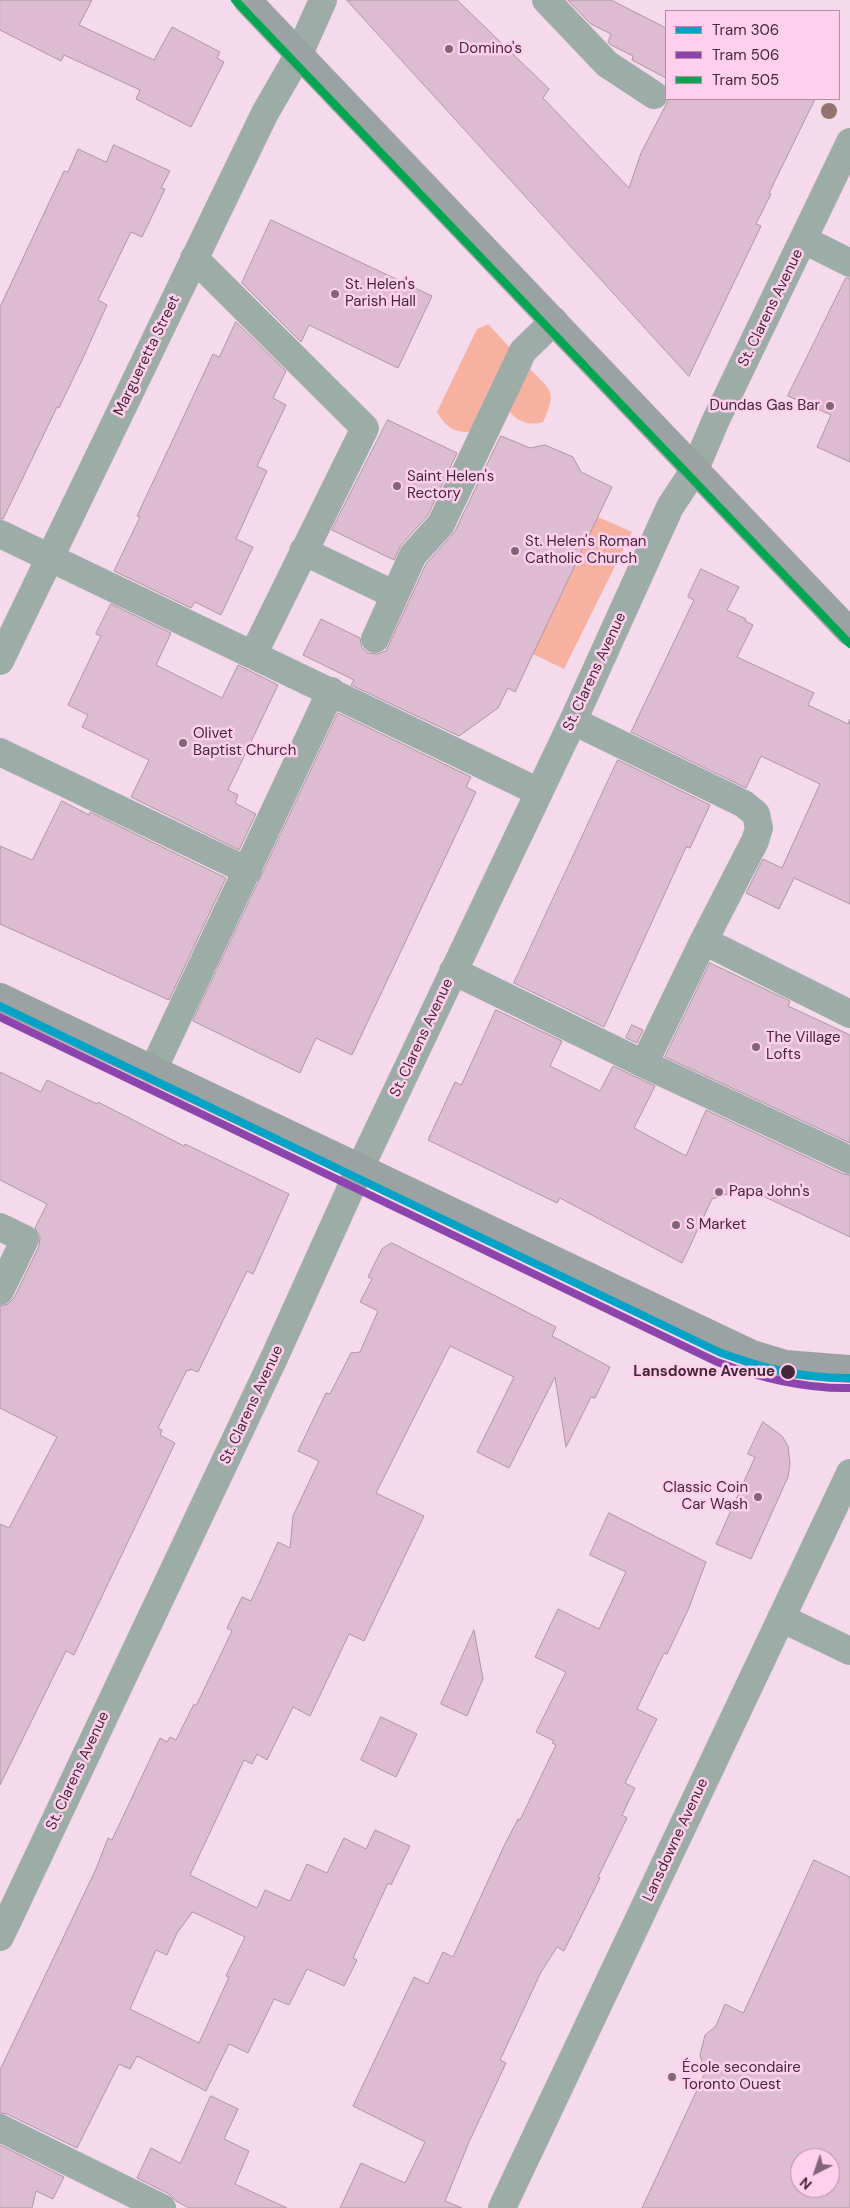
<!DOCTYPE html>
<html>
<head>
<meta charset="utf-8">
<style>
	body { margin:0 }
	#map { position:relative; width:850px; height:2208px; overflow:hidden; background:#f4daea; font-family:"DM Sans",sans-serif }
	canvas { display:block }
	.legend { position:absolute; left:665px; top:10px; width:175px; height:90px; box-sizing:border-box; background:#ffd0eb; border:1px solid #b48ca4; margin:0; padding:6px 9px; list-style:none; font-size:15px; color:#442739 }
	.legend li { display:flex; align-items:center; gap:10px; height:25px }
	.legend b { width:25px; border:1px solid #b48ca4 }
	.north { position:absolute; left:790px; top:2148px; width:50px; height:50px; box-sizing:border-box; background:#ffd0eb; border:1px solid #b48ca4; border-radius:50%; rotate:221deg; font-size:14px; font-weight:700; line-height:20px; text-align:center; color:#442739 }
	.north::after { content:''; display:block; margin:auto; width:18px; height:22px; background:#826677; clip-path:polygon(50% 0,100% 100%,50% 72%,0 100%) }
</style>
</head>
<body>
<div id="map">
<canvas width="850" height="2208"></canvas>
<ul class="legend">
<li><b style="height:6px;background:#03a2c7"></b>Tram 306</li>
<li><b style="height:6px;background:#8e44ad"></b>Tram 506</li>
<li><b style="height:6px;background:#00a651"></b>Tram 505</li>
</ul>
<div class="north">N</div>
</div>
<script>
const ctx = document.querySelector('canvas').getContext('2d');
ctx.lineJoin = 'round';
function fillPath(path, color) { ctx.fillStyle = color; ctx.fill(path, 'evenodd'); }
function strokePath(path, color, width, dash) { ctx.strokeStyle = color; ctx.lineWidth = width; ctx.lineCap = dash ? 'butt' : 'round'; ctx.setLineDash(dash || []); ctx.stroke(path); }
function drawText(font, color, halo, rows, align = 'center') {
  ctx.font = font + ' "DM Sans",sans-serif'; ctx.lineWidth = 5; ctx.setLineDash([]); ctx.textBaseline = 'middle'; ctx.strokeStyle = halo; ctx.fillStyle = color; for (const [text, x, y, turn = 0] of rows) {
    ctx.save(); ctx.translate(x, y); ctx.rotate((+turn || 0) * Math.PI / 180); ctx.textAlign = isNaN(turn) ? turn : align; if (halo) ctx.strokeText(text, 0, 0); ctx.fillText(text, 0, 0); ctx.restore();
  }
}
const green = new Path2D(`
	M488,324L513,351L476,431C457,435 446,428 437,412L477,329Z
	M529,368C552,392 557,390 543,422C526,427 513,419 505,405Z
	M598,517L632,532L564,669L533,654Z`);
const building = new Path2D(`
	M0,0H92L79,25L154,60L172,27L220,52L217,58L224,62L191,127L136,99L140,90L64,55L61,61L0,30Z
	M347,0H457L549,89L543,98L629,188L641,153L669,99H815L769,193L771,194L756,224L761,226L689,376Z
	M568,0H611L666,28V78L632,60L633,56L611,45L608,42L611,34L591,24Z
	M114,145L170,171L161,188L165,189L142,237L131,232L98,300L107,305L82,360L59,408L57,407L3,519H0V307L64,171L68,172L78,149L106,162Z
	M271,220L432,296L398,368L309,325L301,342L242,283Z
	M846,278H850V462L817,447L831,415L788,396Z
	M236,322L286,371L273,398L286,405L257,466L267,471L236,539L253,547L221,615L195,602L191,608L114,571L140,517L137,516L213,354L219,357Z
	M388,420L457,453L428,515L401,545L394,560L332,530Z
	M501,436L530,448L545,445L573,457L581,472L612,487L515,692L508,688L498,708L459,736L351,685L354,680L303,655L321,619L360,638L362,648L368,653L377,654L386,651L426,564L455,531Z
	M701,569L739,587L727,610L746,619L745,621L753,625L737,657L814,693L808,705L848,724L850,719V904L794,878L779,909L746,893L763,859L782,868L820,784L761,756L746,788L631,732L694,600L688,597Z
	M111,604L171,633L156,665L222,698L238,665L278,685L228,790L238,795L235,803L256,814L239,850L131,797L149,760L82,727L88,715L68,705L101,636L96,634Z
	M338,713L471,777L466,787L476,792L352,1055L316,1038L300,1073L193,1021Z
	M618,760L710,805L690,848L686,847L604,1027L514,983Z
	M62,801L89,815L90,812L226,878L169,1000L0,924V846L32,860Z
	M710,963L790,1001L788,1006L850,1035V1143L665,1057Z
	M496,1010L562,1041L550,1066L600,1091L613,1066L655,1086L634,1128L686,1156L706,1110L843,1174L850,1175V1237L746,1188L712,1199L682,1263L560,1198L557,1203L428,1140L455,1082L461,1085Z
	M632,1025L643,1030L637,1043L626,1038Z
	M0,1072L41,1092L47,1080L97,1104L98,1102L184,1146L185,1144L289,1194L253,1274L247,1271L198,1372L190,1369L189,1371L187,1370L158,1428L162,1430L160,1435L175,1443L74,1655L66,1651L0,1785V1524L9,1528L57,1437L0,1408V1306L8,1304L14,1298L39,1246L40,1237L35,1228L47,1204L0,1180Z
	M392,1243L556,1327L552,1336L610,1367L595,1398L591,1397L566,1447L555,1377L509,1468L477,1452L514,1377L450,1346L376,1493L424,1516L364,1641L349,1634L310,1716L293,1707L267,1760L257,1754L252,1764L244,1760L190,1875L257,1908L265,1890L290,1901L307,1864L327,1873L344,1838L366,1849L375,1830L410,1846L391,1885L388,1883L353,1958L357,1960L344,1986L307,1969L289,2005L274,1999L248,2053L229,2044L206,2091L137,2056L130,2069L119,2064L77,2148L7,2114L0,2113V2070L96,1869L108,1838L112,1840L160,1738L167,1742L170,1737L176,1740L194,1704L196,1706L232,1631L227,1628L242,1597L251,1601L278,1542L290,1548L293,1516L319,1461L298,1451L326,1393L330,1394L351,1353L360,1352L378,1311L360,1302L372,1279L368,1277L382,1249ZM193,1912L245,1937L226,1976L229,1977L199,2043L130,2009L156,1950L167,1955L177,1933Z
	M763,1422L782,1436L788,1446L790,1464L788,1477L751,1559L716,1544L755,1457L748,1454Z
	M609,1513L706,1562L688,1610L667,1654L664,1653L637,1709L657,1719L625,1783L635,1788L622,1815L627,1818L598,1877L600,1878L564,1951L557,1947L541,1972L500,2060L506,2063L469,2142L445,2201L462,2208H340L361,2163L405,2183L425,2142L353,2106L414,1977L428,1984L443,1952L453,1957L504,1846L518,1819L520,1820L556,1745L552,1743L554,1741L536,1732L566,1672L535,1657L558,1609L599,1629L626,1572L590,1555Z
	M474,1630L483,1679L467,1716L441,1704Z
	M381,1717L417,1734L396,1777L361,1760Z
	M814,1860L850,1877V2208H642L705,2073L700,2055L705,2035L716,2026L725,2004L743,2013ZM800,2158H830V2188H800Z
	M211,2096L238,2109L224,2139L249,2151L235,2184L287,2208H189L176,2201L169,2194L137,2178L151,2148L180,2163Z
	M0,2145L64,2177L53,2199L36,2191L32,2208H0Z`);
const minor = new Path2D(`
	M546,0L607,64L654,95
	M804,240L850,263
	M194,258L365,428L253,655
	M0,534L539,792
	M303,551L395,595
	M375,639L413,555L441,524L523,351L554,321
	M0,661L265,113L299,54L323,0
	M0,752L248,871
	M718,948L850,1014
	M453,971L644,1064L701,946L755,841L759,828L756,814L744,804L573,721
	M644,1064L850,1160
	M153,1070L331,691
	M0,1227L25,1239L0,1291
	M781,1618L850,1651
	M0,1937L275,1356L360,1168L573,721L670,507L695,469L715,422L850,142
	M0,2128L162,2208
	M502,2208L850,1473`);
const major = new Path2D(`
	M247,0L850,632
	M0,997L752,1354L785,1364L850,1369`);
const tram1 = new Path2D(`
	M0,1006L721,1353C763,1368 805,1379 850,1378`);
const tram2 = new Path2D(`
	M0,1017L717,1362C760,1378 803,1389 850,1388`);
const tram3 = new Path2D(`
	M235,0L850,644`);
const trees = [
	[829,111]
];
const markers = [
	[449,49,5,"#826677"],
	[335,294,5,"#826677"],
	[830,406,5,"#826677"],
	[397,486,5,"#826677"],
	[515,551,5,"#826677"],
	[183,743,5,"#826677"],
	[756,1047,5,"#826677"],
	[719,1192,5,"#826677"],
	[676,1225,5,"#826677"],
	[788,1372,8,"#442739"],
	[758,1497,5,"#826677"],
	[672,2077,5,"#826677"]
];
const poiNames = [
	["Domino's",459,49],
	["St. Helen's",345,285],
	["Parish Hall",345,302],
	["Dundas Gas Bar",820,406,"right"],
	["Saint Helen's",407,477],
	["Rectory",407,494],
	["St. Helen's Roman",525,542],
	["Catholic Church",525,559],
	["Olivet",193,734],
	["Baptist Church",193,751],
	["The Village",766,1038],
	["Lofts",766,1055],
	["Papa John's",729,1192],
	["S Market",686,1225],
	["Classic Coin",748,1488,"right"],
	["Car Wash",748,1505,"right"],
	["École secondaire",682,2068],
	["Toronto Ouest",682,2085]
];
const streetNames = [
	["St. Clarens Avenue",771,308,-64],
	["Margueretta Street",147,356,-64],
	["St. Clarens Avenue",595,672,-65],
	["St. Clarens Avenue",422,1038,-65],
	["St. Clarens Avenue",252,1405,-65],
	["St. Clarens Avenue",78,1771,-65],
	["Lansdowne Avenue",676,1840,-65]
];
const stopNames = [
	["Lansdowne Avenue",775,1372]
];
fillPath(green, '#f7b1a0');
fillPath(building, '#ddbcd1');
strokePath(building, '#ae95a4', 1);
strokePath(minor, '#9eaca7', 28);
strokePath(major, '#9aa3a2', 28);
strokePath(tram1, '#03a2c7', 8);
strokePath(tram2, '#8e44ad', 8);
strokePath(tram3, '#00a651', 8);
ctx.fillStyle = '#96726e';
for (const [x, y] of trees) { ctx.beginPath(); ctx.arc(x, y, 8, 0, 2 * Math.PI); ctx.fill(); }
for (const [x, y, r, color] of markers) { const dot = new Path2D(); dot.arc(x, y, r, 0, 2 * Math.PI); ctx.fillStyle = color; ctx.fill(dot); strokePath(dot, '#ffd0eb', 2); }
drawText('15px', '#442739', '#ffd0eb', poiNames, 'left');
drawText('15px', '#442739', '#ffd0eb', streetNames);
drawText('bold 15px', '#442739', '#ffd0eb', stopNames, 'right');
</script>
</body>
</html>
